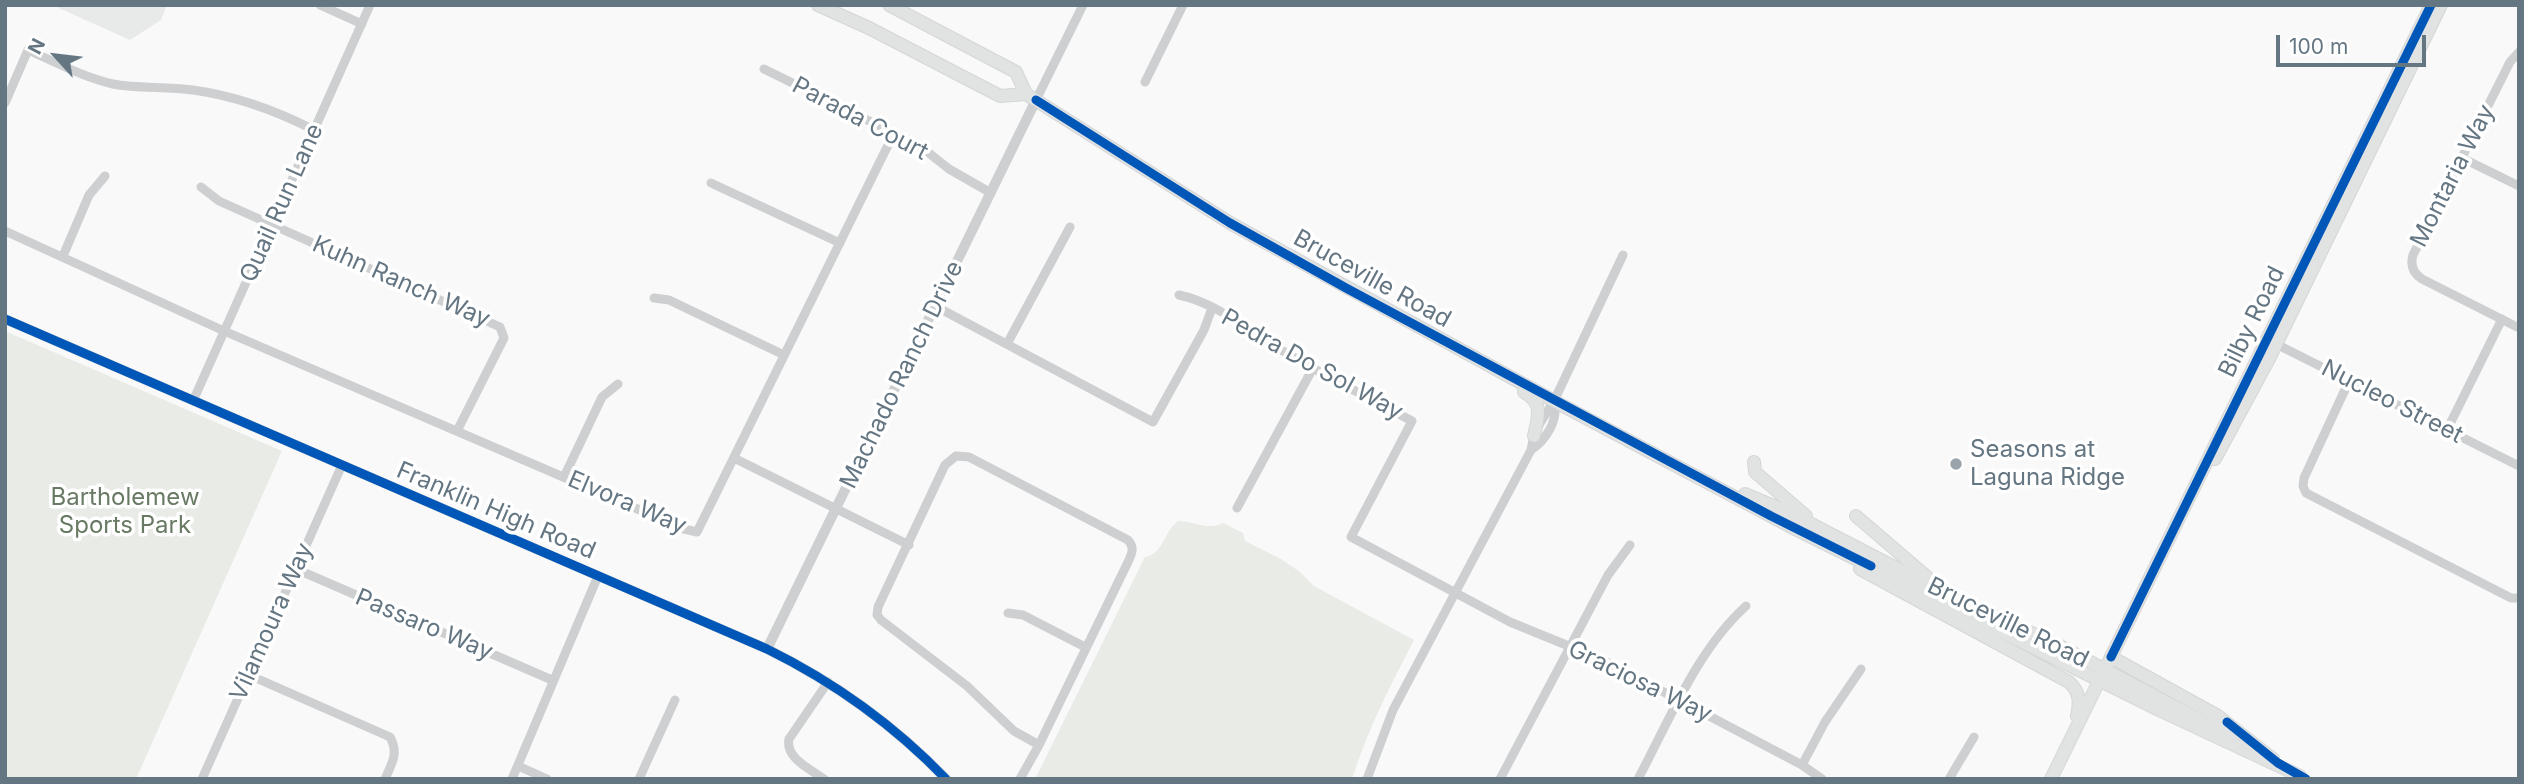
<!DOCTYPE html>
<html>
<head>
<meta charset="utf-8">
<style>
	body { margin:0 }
	#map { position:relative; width:2524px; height:784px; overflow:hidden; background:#f9f9f9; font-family:Inter,sans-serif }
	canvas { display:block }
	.frame { position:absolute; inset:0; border:7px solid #657683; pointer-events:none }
	.north { position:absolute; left:21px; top:21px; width:70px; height:70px; -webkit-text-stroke:5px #fff; paint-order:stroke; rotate:297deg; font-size:19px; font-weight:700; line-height:28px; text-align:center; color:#657683 }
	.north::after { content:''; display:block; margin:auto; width:24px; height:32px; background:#657683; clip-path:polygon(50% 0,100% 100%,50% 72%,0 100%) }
	.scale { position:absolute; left:2276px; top:35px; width:150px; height:32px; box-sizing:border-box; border:4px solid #657683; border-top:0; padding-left:9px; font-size:21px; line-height:24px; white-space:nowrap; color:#657683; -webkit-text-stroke:5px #fff; paint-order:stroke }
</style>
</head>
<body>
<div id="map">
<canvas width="2524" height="784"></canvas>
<div class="frame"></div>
<div class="north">N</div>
<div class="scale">100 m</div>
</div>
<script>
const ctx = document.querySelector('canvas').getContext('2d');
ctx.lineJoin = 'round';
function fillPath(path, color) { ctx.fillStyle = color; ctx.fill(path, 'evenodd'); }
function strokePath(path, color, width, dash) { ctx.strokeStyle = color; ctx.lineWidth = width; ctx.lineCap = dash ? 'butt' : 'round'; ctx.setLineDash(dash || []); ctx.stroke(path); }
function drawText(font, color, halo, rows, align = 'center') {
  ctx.font = font + ' Inter,sans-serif'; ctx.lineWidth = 7; ctx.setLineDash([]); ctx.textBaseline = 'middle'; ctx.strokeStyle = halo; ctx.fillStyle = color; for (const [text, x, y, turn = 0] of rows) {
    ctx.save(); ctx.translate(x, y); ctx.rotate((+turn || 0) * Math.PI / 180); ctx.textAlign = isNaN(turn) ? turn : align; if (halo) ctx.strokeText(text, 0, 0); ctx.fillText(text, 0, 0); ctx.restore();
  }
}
const built = new Path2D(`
	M52,5H167L161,20L130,40Z`);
const green = new Path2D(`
	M5,331L282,451L136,779H5Z
	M1178,521C1194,521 1207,531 1223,523L1243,533L1245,541L1281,559L1300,572L1314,586L1414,640C1390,686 1368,729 1352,779H1035L1145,557C1163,555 1164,531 1178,521Z`);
const minor = new Path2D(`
	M320,5L362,24
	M2519,52L2510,62L2413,255C2410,265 2413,273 2422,279L2519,328
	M764,69L920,146L949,169L991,193
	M1145,82L1183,5
	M1036,100L1083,5
	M5,103L28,50C55,62 83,77 113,84C138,89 166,86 193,90C236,96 275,110 314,130
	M2462,158L2519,186
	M711,183L840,243
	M201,187L219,201L500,327L504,338L457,431
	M5,231L224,331L684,529L697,532L894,133
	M63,256L89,195L105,176
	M1179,295C1218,303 1253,334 1288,354C1329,378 1371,399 1412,421L1351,537L1510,622L1603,660L1802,765L1822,779
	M654,298L669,300L784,355
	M935,306L1153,422L1204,330L1212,308
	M2274,343L2519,466
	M1007,344L1070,227
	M2349,381L2304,478L2303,486L2306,493L2511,598H2519
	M193,401L370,5
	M2447,430L2502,319
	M1531,450C1546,440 1559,420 1554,401
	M734,458L909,545
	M564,477L602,397L618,384
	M1237,508L1313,368
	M296,569L552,680
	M1008,613L1023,615L1085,647
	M249,675L390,737C399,753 392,763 385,779
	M1802,765L1825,722L1861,669
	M518,766L547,779
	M202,779L342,465
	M512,779L598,576
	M639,779L675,700
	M824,779C810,769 785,758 789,739L828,682
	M1020,779L1039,745L1128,562C1132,553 1135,548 1128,540L969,457L956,456L945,465L878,607L877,615L881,620L967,686L1014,731L1039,745
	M1367,779L1393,710L1531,450L1535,431L1554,401L1623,255
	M1500,779L1608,575L1630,545
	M1638,779C1669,721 1697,650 1746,606
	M1949,779L1974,737`);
const tertiary = new Path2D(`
	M5,319L767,649C834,682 894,725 946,779
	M767,649L1036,100`);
const secondary = new Path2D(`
	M818,5L869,28L1000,96L1026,94L1230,223L1554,401L1797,530L2157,709L2300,776
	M889,5L1016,72L1026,94
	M1524,392C1544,403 1538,417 1534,436
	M2215,459L2269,359L2441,5
	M1754,462L1755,472L1806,516
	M1745,494L1788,512L1935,588
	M1856,516L1947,594
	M1860,569L2069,682C2080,692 2080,702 2077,716
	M1958,599L2058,645L2232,737
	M2111,657L2218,716L2273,759
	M2051,779L2431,5`);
const cycleway = new Path2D(`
	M1036,100L1230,223L1346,288L1771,516L1871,566
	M5,319L767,649C834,682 894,725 946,779
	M2111,657L2431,5
	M2227,722L2278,763L2306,779`);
const markers = [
	[1956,464,7,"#99a4ac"]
];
const streetNames = [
	["Parada Court",860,119,28],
	["Montaria Way",2453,176,-63],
	["Quail Run Lane",282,203,-66],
	["Bruceville Road",1372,279,29],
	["Kuhn Ranch Way",401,282,24],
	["Bilby Road",2252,322,-64],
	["Pedra Do Sol Way",1312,365,29],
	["Machado Ranch Drive",902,375,-64],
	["Nucleo Street",2392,402,27],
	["Elvora Way",627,503,23],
	["Franklin High Road",496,511,23],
	["Vilamoura Way",272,622,-66],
	["Bruceville Road",2008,623,26],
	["Passaro Way",424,625,23],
	["Graciosa Way",1640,682,26]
];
const poiNames = [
	["Seasons at",1970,450],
	["Laguna Ridge",1970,478]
];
const parkNames = [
	["Bartholemew",125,498],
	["Sports Park",125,526]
];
fillPath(built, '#e8e9e9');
fillPath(green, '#e8ebe6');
strokePath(secondary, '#d5d6d7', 14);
strokePath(minor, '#cecfd0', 9);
strokePath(tertiary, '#cecfd0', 10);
strokePath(secondary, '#e1e2e2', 12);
strokePath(cycleway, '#0057b8', 9);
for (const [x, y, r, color] of markers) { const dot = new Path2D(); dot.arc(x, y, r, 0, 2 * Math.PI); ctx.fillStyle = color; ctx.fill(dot); strokePath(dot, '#fff', 2.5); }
drawText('24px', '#657683', '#fff', streetNames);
drawText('24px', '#657683', '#fff', poiNames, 'left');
drawText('24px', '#687a64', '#fff', parkNames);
</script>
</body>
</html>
